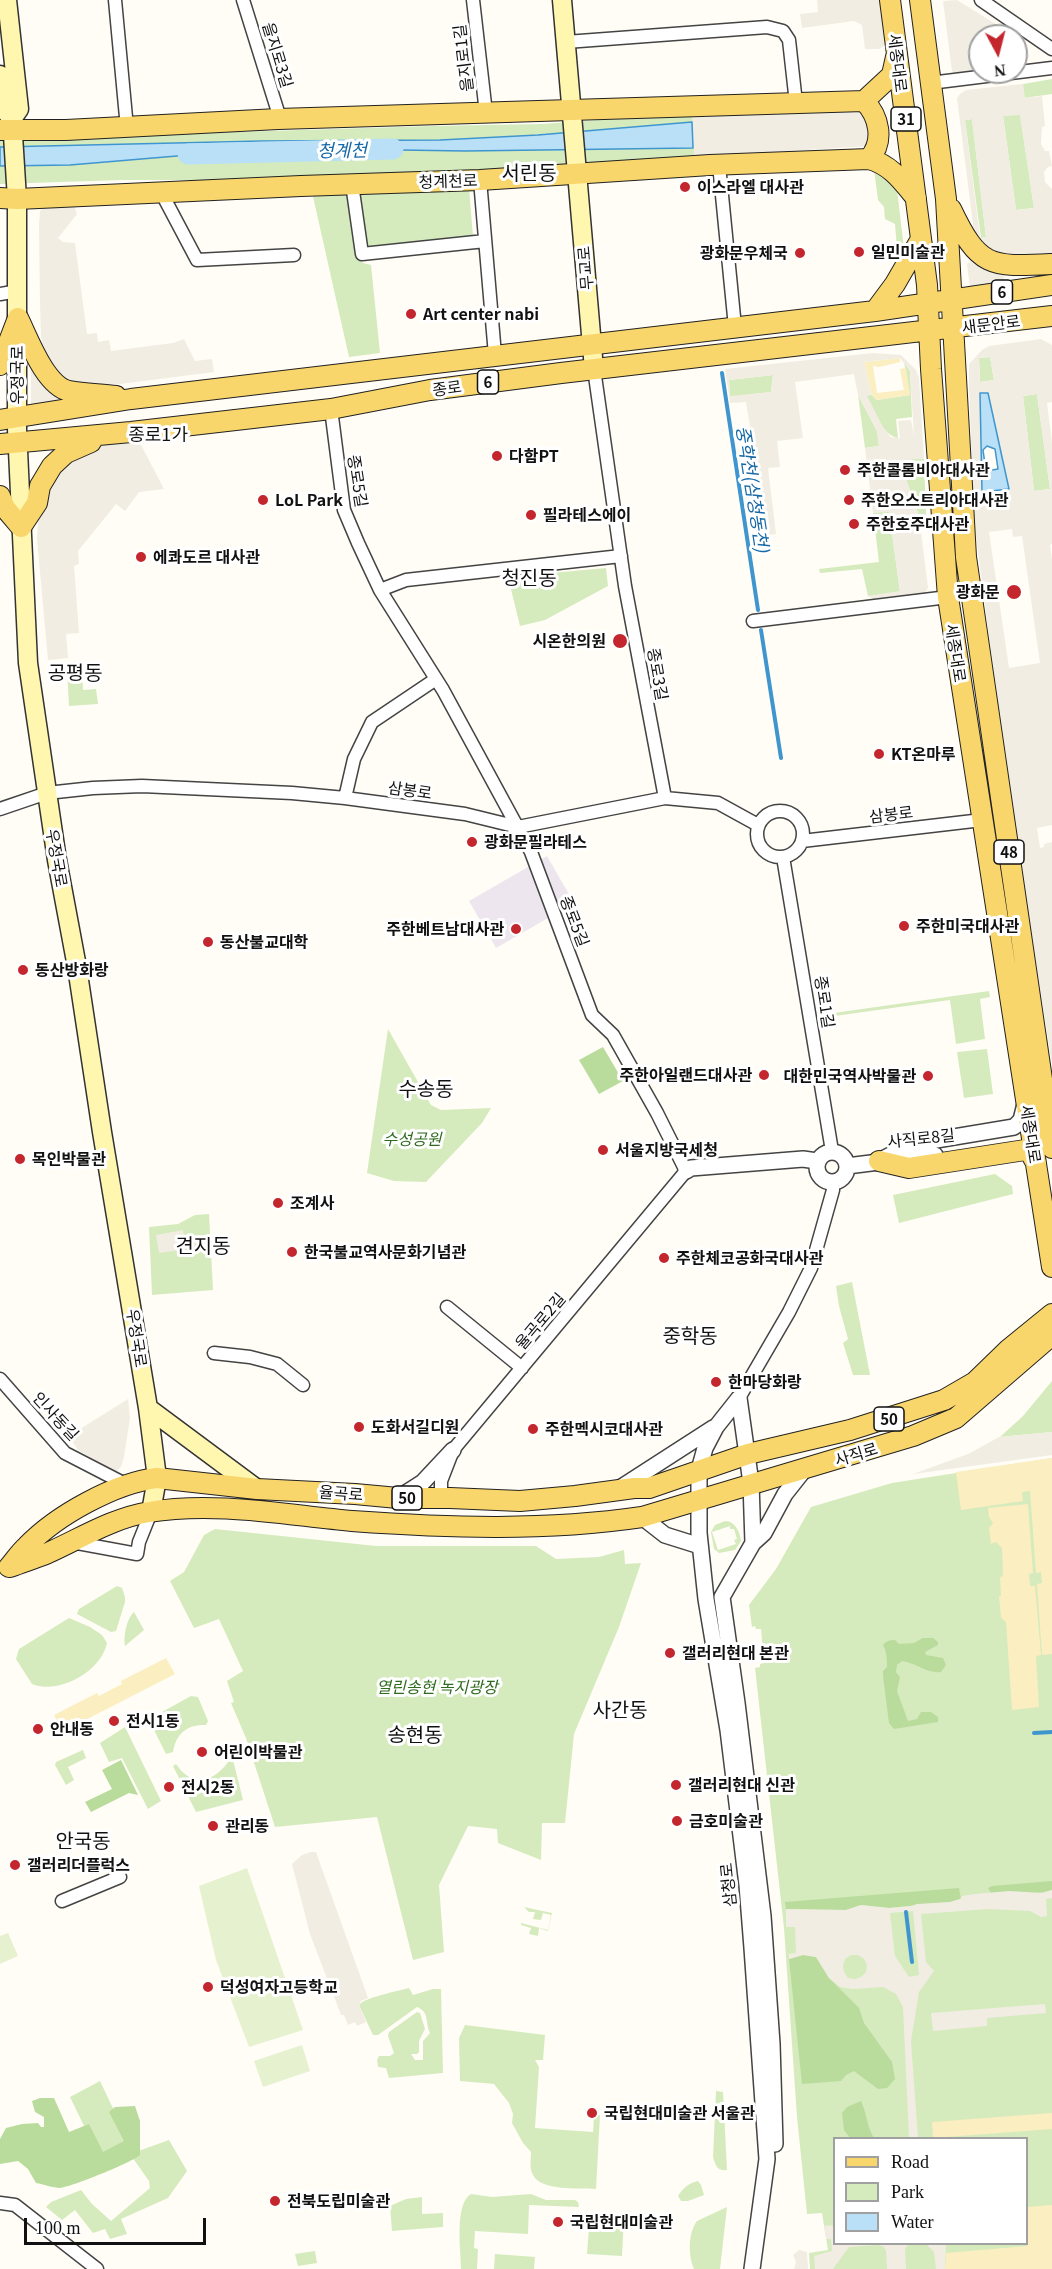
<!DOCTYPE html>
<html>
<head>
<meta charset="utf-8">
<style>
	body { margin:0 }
	#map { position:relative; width:1052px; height:2269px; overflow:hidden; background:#fffdf5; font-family:Georgia,serif }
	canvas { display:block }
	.legend { position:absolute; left:833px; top:2137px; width:195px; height:108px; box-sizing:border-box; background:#fff; border:2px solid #a0a0a0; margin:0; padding:8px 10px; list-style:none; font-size:18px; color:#111 }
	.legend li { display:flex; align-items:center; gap:12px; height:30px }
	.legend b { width:30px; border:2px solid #a0a0a0 }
	.north { position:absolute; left:968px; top:24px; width:60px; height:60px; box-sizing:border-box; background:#fff; border:2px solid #a0a0a0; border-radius:50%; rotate:173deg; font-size:16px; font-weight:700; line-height:24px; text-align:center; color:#111 }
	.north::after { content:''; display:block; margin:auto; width:21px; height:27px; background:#c4262e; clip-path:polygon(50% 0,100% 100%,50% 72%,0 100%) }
	.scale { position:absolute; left:24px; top:2218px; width:182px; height:27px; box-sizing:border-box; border:3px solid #111; border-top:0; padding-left:8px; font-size:18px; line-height:21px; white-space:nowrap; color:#111; -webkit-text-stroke:4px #fff; paint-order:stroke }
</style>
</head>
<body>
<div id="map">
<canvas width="1052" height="2269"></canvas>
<ul class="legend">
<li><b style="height:8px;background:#f9d66b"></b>Road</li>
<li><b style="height:16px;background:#d5ebbd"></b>Park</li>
<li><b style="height:16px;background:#b9e0f7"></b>Water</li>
</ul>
<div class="north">N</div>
<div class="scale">100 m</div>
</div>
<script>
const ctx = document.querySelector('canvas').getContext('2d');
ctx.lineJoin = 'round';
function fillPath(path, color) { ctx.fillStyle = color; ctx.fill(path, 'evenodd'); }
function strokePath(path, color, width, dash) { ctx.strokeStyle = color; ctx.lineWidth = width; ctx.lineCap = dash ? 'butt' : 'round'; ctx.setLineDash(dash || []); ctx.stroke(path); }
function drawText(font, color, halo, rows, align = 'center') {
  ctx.font = font + ' Georgia,"Noto Sans KR",serif'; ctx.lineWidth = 6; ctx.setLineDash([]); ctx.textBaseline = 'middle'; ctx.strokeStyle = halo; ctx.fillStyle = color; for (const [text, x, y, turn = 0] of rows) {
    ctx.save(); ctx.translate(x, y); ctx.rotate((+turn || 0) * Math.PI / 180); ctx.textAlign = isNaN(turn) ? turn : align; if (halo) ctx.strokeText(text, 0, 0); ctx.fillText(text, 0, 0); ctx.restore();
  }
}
const industrial = new Path2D(`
	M547,856L574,903L496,948L469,901Z`);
const green = new Path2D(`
	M1052,79V94L1024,98L1023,84Z
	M731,111L707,156L442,174L260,180H122L0,184V139L433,126L542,124Z
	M1020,114L1034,208L1016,210L1003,116Z
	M972,119L986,237L981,238L965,120Z
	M874,169L896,181L905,257L902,262L896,263L890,257L889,249L897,248L895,224L885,219L884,207L878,200Z
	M469,188L473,237L366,249L359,192Z
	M348,191L358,257L363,263L371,265L380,353L349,357L312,192Z
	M990,357L994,380L980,382L979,358Z
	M904,362L910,371L912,417L896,419L898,438C881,435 874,409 866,395H872L877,400L910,395Z
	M773,375L771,392L730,397L729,380Z
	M1037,394L1050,489L1034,491L1023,396Z
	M858,395L877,431L879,446L865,448Z
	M912,459H924L926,515L919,516L902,468Z
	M889,511L900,592L868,596L862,569L820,573L819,569L879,562L873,513Z
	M606,568L608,586L545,620L520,626L508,577Z
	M67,668H82L83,690L96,689L98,704L69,706Z
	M989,991L990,997L980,999L985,1039L956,1044L950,1000L820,1018V1015Z
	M388,1029L431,1105L441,1110L491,1108L482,1123L426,1182L394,1181L367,1173Z
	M987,1049L993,1094L964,1098L957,1052Z
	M995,1174L1012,1186L1013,1194L899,1223L893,1195Z
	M209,1214L213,1290L152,1295L149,1227L178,1224L195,1215Z
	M852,1282L870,1375H853L843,1343L848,1339L839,1306L836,1286Z
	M1052,1381V1432L1000,1437L1023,1416Z
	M1052,1458V2269H810L809,2253L828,2250L822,2213L807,2214L797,2117L784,1928L755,1668L760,1667V1664L764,1663L761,1629H756L755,1626L752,1627L749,1605L776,1569L811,1507L892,1483ZM834,2138H1026V2244H834Z
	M725,1521C735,1521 740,1532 741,1541L735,1550L719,1553L714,1549L711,1532L715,1525ZM730,1526V1529H734L737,1539L734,1540L736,1544L718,1550L712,1532Z
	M215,1529L376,1546H536L556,1559L599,1557L624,1550L625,1564L641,1563L619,1627L574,1734L565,1823H542L541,1860L498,1843L497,1829L468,1826L439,1885L444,1952L413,1960L377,1817L275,1827L246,1738L231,1703L234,1702L227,1681L243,1671L219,1619L194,1628L170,1581L184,1572L204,1535Z
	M117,1586L122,1588L125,1597V1602L116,1631L111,1632L77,1614L79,1609Z
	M134,1612L144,1630L125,1646C123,1636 127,1618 134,1612Z
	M69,1618L90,1627L102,1635L107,1643C101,1672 58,1695 32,1684L16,1659L19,1649Z
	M191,1696L198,1697L208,1721L206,1725C187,1724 176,1734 173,1752L166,1754L150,1722L153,1717Z
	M125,1727L161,1801L148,1809L122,1758L109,1762L100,1743Z
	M83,1750L86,1758L68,1767L74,1780L66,1785L55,1765L56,1762Z
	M232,1756L243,1800L196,1812L173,1766L176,1764C194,1791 218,1780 232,1756Z
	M524,1907L552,1913L548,1931L539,1928L538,1936L529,1934L531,1928L521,1925V1923L548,1930L551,1915L543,1913L541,1920L533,1919L535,1912H529Z
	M409,1988L413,1995L433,1989H441L443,2073L389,2078L386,2068L378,2067L377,2060L379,2056H390L394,2053L388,2036L389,2032L417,2012L420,2013L425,2029L419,2041V2052L417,2054H411L415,2060H423V2041L430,2033C425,2023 430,2012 417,2007L378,2035H373L359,2005C363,1998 398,1991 409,1988Z
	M465,2025L545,2035L543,2060H535L539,2067L535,2128L593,2132L594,2115H600L596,2189C579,2188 541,2191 533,2175C529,2168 531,2159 531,2152L523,2143L512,2123L513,2114L509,2103L494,2084L460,2081L459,2038Z
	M100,2081L129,2142L100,2159L70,2097Z
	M716,2091L723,2092L727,2170C717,2171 716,2166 713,2157Z
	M169,2140L187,2171L168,2198L121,2219L127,2234L110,2239L105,2229L93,2233L75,2210L62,2220L46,2207L51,2202L81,2190L92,2204L111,2221L150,2188L149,2181L132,2157L133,2153Z
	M698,2181L701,2185L704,2195L688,2201H681L678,2196C683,2188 689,2183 698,2181Z
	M471,2194L492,2197L531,2194L546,2200H575L578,2202L579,2207L529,2205L528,2234L475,2231L474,2248L478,2249L477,2269H461C461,2251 454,2204 471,2194Z
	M422,2197V2214L443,2213V2227L392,2231L390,2206L406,2199Z
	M727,2207L720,2269H694C688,2255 688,2233 697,2221Z
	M590,2214L624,2216L622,2256L587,2254Z
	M315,2251L317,2263L298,2266L295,2254Z
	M495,2254L535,2257L534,2269H494Z`);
const forest = new Path2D(`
	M603,1047L623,1081L599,1094L579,1060Z
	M923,1638H933L938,1642V1645L925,1652L926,1655L943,1658L946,1665L941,1672C928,1674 916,1663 902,1661L897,1665L896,1672L900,1677L897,1691L908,1721L917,1719L921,1712H931L938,1717V1722L894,1729L889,1723L883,1676V1671L887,1667C887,1660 887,1652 883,1645C886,1641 890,1640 895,1640L899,1644L914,1643Z
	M121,1760L138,1795L129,1793L91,1812L85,1802L112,1789L102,1770Z
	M1052,1881V1890C1032,1897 1012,1890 991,1893L988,1888L992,1886Z
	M959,1888L961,1899L950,1902L889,1908L861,1905L846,1910L786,1909L785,1902Z
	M803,1955L816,1957L829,1978L859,2008L864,2023L892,2062L895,2079L887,2088L878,2089L854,2071L846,2075L841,2081L802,2084L789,1959Z
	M40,2098H54L69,2132L89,2124L103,2152L124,2141L109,2112L115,2107L135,2106L140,2121V2155C133,2162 71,2187 60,2188C53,2188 43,2184 36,2183L28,2169L18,2161L0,2164V2139L6,2128L22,2124L38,2123L41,2127H44V2117L35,2112L32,2101Z
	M861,2101C867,2114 867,2127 874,2138H850L844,2130L842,2113L847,2107Z`);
const sand = new Path2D(`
	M900,358V362L879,367L873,366L877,393L904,390L900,369L906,368L910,395L877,400L872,395L864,362Z
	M1052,1458V1654L1042,1655L1037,1584L1042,1583L1041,1572L1036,1573L1030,1491L1022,1492L1023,1501L961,1510L956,1472Z
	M1028,1504L1033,1573L1029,1574L1030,1586H1035L1041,1655L1036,1656L1039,1707L1012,1710L1006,1622L1001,1618L999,1596H1001L1000,1577L1003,1576L1002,1548L996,1542L991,1544L989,1528L993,1523L989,1517L988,1508Z
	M166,1658L175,1674L62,1732L54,1715L97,1693L99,1696L122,1684L121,1681Z
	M1052,2113V2129L933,2138L932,2122Z
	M1052,2205V2269H945L946,2253L1027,2246V2207Z`);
const pitch = new Path2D(`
	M247,1868L303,2030L249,2047L216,1960L199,1886Z
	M8,1933L18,1956L0,1964V1936Z
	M302,2045L310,2071L263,2087L254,2061Z`);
const plaza = new Path2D(`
	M817,0H882L889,43L879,49H865L862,25L854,21L802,28L800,14L818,12Z
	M957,0L1015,36H980V71L956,74L952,71L943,1Z
	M1023,84L1025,98L1042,96L1045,126L1042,127L1041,144L1045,151H1049L1052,166L1048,167L1044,172L1045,182L1052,189V256L998,257L975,240L957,98L960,94L966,90ZM1020,115L1034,208L1016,210L1003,116ZM972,119L986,237H980L965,120Z
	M855,106L870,113L869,146L694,157L692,114Z
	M47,205H74L77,214L58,238L63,242L75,243L87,334L97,333L98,342L109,340L111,351L173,343L184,339L195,361L212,359L214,372L120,384L83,386L64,379L48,364L41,337L40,303L39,225L40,211Z
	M970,262L992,271H1003L1005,286L970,288L967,264Z
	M1041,339L1052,345V402L1047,403L1052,443V544L1050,545L1052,560V825L1037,828L1040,848L1044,847V844L1052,842V1065L1009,789L974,521L969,384V364L982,350L989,346ZM990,357L994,380L980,382L979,358ZM1037,394L1050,489L1034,491L1023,396ZM987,446L995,449L998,469L986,471L983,450ZM1012,529L1013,537L1022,536L1040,663L1009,668L989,532Z
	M873,353L901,355L916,370L919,378L924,459H912L902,468L919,516L928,588L924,595L876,601L868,596L900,591L889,512L873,513L865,448L879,446L877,431L858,395L854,374L795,382L803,438L777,441L780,467L768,468L776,534L768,535L746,402L730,403L725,369ZM900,358L910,371L914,436L911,420L898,421L900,438H898L891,437L884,429L867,396L872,395L864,362ZM773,375L771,392L730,396L729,380Z
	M31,357L83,399L31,405Z
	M139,441L164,489L139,492L125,511L116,504L78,551L79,564L74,566L79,633L66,634L68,658L48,660L37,539L39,510L48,485L69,459L95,446Z
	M183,1230L186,1249L159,1253L156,1235Z
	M128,1399L130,1418L124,1457L121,1467L115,1472L78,1450L69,1436Z
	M1052,1432V1455L913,1474L968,1454L999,1437Z
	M311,1852H316L368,1998L361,2001L359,2005L366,2022L357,2026L355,2022L348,2025L344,2015H341L310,1934L292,1864L302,1855Z
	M1052,1890V1898L1046,1899L1047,1916L1041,1917L1030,1911L988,1909L921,1914L926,1962L934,1971L919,1992L911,2041L918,2138H909L903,2007L896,1994L883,1987L852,1989L840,1987L829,1978L816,1957L803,1955L789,1959V1954L796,1953L795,1927H786V1909L846,1910L861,1905L889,1908L911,1906L917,1904L950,1902L960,1899L962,1896L975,1894L1009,1891L1042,1893ZM913,1911L919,1975L909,1977L895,1956L890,1913ZM851,1955H858L864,1959L867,1965L866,1972L861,1977L855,1979L848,1978L844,1972L843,1966L845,1959Z
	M1045,2004L1046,2013L987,2018V2026L933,2031L931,2013Z
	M834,2225V2244H909L905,2248L906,2269H887L886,2251L884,2247L879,2245L849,2247L833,2269H815L814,2256L832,2251L831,2239H826L824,2226Z
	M926,2244H946L945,2269H936L934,2252Z
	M799,2250L807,2252L808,2269H794L796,2262L793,2255Z`);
const water = new Path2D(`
	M692,122L693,148L465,151L272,148L70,165L0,166V147L262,141L440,140L538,135Z
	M980,393H988L1009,489L982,492ZM987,446L995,449L998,469L986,471L983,450Z`);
const stream = new Path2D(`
	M722,373L758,610
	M761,630L781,758
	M1034,1733L1052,1732
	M906,1912L912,1962`);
const river = new Path2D(`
	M188,154L393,149`);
const minor = new Path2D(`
	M115,0L127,128
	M243,0L278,112V119
	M473,0L486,113
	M981,0L1052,49
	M566,42L767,27L783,31L789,40L796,103
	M930,83L1052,68
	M719,165L735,327
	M480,180L495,355
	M352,184L362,254L485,241
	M161,192L197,260L294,255
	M0,294L18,291
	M594,369L625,586L665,798
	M331,409L344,510L358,543L380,590L443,690L531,852L592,1015L613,1035L657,1113L686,1171L453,1450L441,1481V1491L450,1498
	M380,590L406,580L621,556
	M753,621L948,597
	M345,798L354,759L372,722L436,679
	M0,809L47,793L93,788L142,786L292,793L345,798L465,814L518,827L665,798L718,803L758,825
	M757 834a23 23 0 1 1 46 0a23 23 0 1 1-46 0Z
	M802,841L982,820
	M783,857L832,1151
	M447,1307L522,1368
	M214,1353L250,1357L277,1364L303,1385
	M0,1379L65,1453L127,1485
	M739,1398L789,1312L811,1268L833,1190V1182
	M72,1542L137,1554L139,1542L151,1512
	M62,1901L120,1877
	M0,2203L15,2205L97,2269`);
const tertiary = new Path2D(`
	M817 1167a15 15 0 1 1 30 0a15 15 0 1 1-30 0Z
	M879,1161L912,1144L1014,1127L1021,1120L1025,1104
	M847,1166L935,1155
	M686,1171L691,1168L803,1159L817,1161
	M739,1398L716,1427L705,1448L699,1470V1533L706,1599L728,1730L747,1885L752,1948L767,2159L752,2269
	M739,1398L751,1483L753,1543
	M620,1488L713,1428
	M398,1498L423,1482L453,1450
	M642,1517L665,1535L700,1546
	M775,2144L772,2044L763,1916L737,1703L722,1597L753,1543L764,1533L785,1494L804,1470`);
const secondary = new Path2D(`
	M7,0L19,109L12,119L17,199V429L28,663L57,860L77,967L102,1132L148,1408L157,1478L151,1512
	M562,0L594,369
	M0,75L4,109L12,119
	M148,1408L257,1489`);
const primary = new Path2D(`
	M890,0L927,285L931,369L948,597L1052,1267
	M920,0L946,199L966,557L1052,1148
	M864,101C879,116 885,141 869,159
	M0,130H66L278,119L864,101L892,75L896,57
	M0,198L17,199L301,186L480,180L710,165L869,159C891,165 902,181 916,198
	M951,209C979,268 990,267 1052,264
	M875,311L895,284L921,239
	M18,318C28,338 45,386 69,391C84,394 101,394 116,396
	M0,365L18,318
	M0,420L131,399L875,311L1052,285
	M0,444L131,432L331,409L430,390L561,373L1052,316
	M0,496L5,508L21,527L37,503L40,486L52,466L66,453L91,442
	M879,1161L909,1168L1025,1150L1030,1152L1036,1163
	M9,1567C15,1560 20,1552 27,1546C57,1515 115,1483 157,1478L257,1489L355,1494L398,1498H450L520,1501L575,1496L634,1488H649L748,1454L850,1430L944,1400L975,1382L1009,1349L1052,1314
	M10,1567C23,1562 36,1558 48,1553C81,1538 113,1518 149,1512C215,1501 286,1515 352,1521C449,1528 547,1531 642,1517L913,1436L956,1418L1052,1335`);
const markers = [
	[685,187,6,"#c4262e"],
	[859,252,6,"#c4262e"],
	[800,253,6,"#c4262e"],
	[411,314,6,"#c4262e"],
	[497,456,6,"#c4262e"],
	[845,470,6,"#c4262e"],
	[263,500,6,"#c4262e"],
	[849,500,6,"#c4262e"],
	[531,515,6,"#c4262e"],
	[854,524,6,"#c4262e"],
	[141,557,6,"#c4262e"],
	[1014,592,8,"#c4262e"],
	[620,641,8,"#c4262e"],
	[879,754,6,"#c4262e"],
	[472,842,6,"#c4262e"],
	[904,926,6,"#c4262e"],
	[516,929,6,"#c4262e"],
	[208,942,6,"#c4262e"],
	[23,970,6,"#c4262e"],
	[764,1075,6,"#c4262e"],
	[928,1076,6,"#c4262e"],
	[603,1150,6,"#c4262e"],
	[20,1159,6,"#c4262e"],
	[278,1203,6,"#c4262e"],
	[292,1252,6,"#c4262e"],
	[664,1258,6,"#c4262e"],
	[716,1382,6,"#c4262e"],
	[359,1427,6,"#c4262e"],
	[533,1429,6,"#c4262e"],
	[670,1653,6,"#c4262e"],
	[114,1721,6,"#c4262e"],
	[38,1729,6,"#c4262e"],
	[202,1752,6,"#c4262e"],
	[676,1785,6,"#c4262e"],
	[169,1787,6,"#c4262e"],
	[677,1821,6,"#c4262e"],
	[213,1826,6,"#c4262e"],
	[15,1865,6,"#c4262e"],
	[208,1987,6,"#c4262e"],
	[592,2113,6,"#c4262e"],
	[275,2201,6,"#c4262e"],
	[558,2222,6,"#c4262e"]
];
const shields = [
	[906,119,30],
	[1002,292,21],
	[488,382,21],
	[1009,852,30],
	[889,1419,30],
	[407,1498,30]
];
const shieldNames = [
	["31",906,119],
	["6",1002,292],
	["6",488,382],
	["48",1009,852],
	["50",889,1419],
	["50",407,1498]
];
const streetNames = [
	["을지로3길",278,55,73],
	["을지로1길",463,58,-97],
	["세종대로",898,63,83],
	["청계천로",448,181,-2],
	["무교로",585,268,-95],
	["새문안로",991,324,-7],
	["우정국로",17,375,-90],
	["종로",447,388,-8],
	["종로5길",358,481,81],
	["세종대로",956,653,81],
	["종로3길",658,674,80],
	["삼봉로",410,790,8],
	["삼봉로",891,814,-7],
	["우정국로",57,858,80],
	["종로5길",575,921,69],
	["종로1길",825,1002,81],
	["세종대로",1031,1134,81],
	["사직로8길",921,1138,-6],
	["율곡로2길",540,1321,-50],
	["우정국로",137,1338,81],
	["인사동길",56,1416,47],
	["사직로",856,1454,-17],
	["율곡로",341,1493,4],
	["삼청로",728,1885,-96]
];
const poiNames = [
	["이스라엘 대사관",697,187],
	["일민미술관",871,252],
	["광화문우체국",788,253,"right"],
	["Art center nabi",423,314],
	["다함PT",509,456],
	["주한콜롬비아대사관",857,470],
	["LoL Park",275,500],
	["주한오스트리아대사관",861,500],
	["필라테스에이",543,515],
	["주한호주대사관",866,524],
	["에콰도르 대사관",153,557],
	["광화문",1000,592,"right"],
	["시온한의원",606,641,"right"],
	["KT온마루",891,754],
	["광화문필라테스",484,842],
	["주한미국대사관",916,926],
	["주한베트남대사관",504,929,"right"],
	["동산불교대학",220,942],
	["동산방화랑",35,970],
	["주한아일랜드대사관",752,1075,"right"],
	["대한민국역사박물관",916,1076,"right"],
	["서울지방국세청",615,1150],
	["목인박물관",32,1159],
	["조계사",290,1203],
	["한국불교역사문화기념관",304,1252],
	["주한체코공화국대사관",676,1258],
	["한마당화랑",728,1382],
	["도화서길디원",371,1427],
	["주한멕시코대사관",545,1429],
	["갤러리현대 본관",682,1653],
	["전시1동",126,1721],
	["안내동",50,1729],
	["어린이박물관",214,1752],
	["갤러리현대 신관",688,1785],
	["전시2동",181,1787],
	["금호미술관",689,1821],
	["관리동",225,1826],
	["갤러리더플럭스",27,1865],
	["덕성여자고등학교",220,1987],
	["국립현대미술관 서울관",604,2113],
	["전북도립미술관",287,2201],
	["국립현대미술관",570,2222]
];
const parkNames = [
	["수성공원",412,1139],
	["열린송현 녹지광장",437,1687]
];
const waterNames = [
	["청계천",342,150,-1],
	["중학천(삼청동천)",753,489,81]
];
const neighbourhoodNames = [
	["종로1가",158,434]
];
const quarterNames = [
	["서린동",529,172],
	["청진동",529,577],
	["공평동",75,672],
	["수송동",426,1088],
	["견지동",203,1245],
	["중학동",690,1335],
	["사간동",620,1709],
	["송현동",415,1734],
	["안국동",83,1840]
];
fillPath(industrial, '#eee6ef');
fillPath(green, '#d5ebbd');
fillPath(forest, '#b9dc9c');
fillPath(sand, '#fbeec1');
fillPath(pitch, '#e6f2cf');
fillPath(plaza, '#f1ede2');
fillPath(water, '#b9e0f7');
strokePath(water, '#3f96cf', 1.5);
strokePath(stream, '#3f96cf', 4);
strokePath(river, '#b9e0f7', 21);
strokePath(minor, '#444', 15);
strokePath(tertiary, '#444', 18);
strokePath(secondary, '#333', 21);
strokePath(primary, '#222', 22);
strokePath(minor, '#fff', 12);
strokePath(tertiary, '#fff', 15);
strokePath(secondary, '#fff6b0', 18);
strokePath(primary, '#f9d66b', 20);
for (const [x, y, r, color] of markers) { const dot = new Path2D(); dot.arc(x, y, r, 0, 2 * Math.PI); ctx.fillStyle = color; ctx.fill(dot); strokePath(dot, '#fff', 2); }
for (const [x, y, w] of shields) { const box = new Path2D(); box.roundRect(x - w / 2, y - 12, w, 24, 4.5); ctx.fillStyle = '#fff'; ctx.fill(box); strokePath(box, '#111', 1.5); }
drawText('bold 15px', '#111', null, shieldNames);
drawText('16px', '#111', '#fff', streetNames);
drawText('bold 16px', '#111', '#fff', poiNames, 'left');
drawText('italic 16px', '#2f6b1f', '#fff', parkNames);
drawText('italic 18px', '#1768a6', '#fff', waterNames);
drawText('18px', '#111', '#fff', neighbourhoodNames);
drawText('20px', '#111', '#fff', quarterNames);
</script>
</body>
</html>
